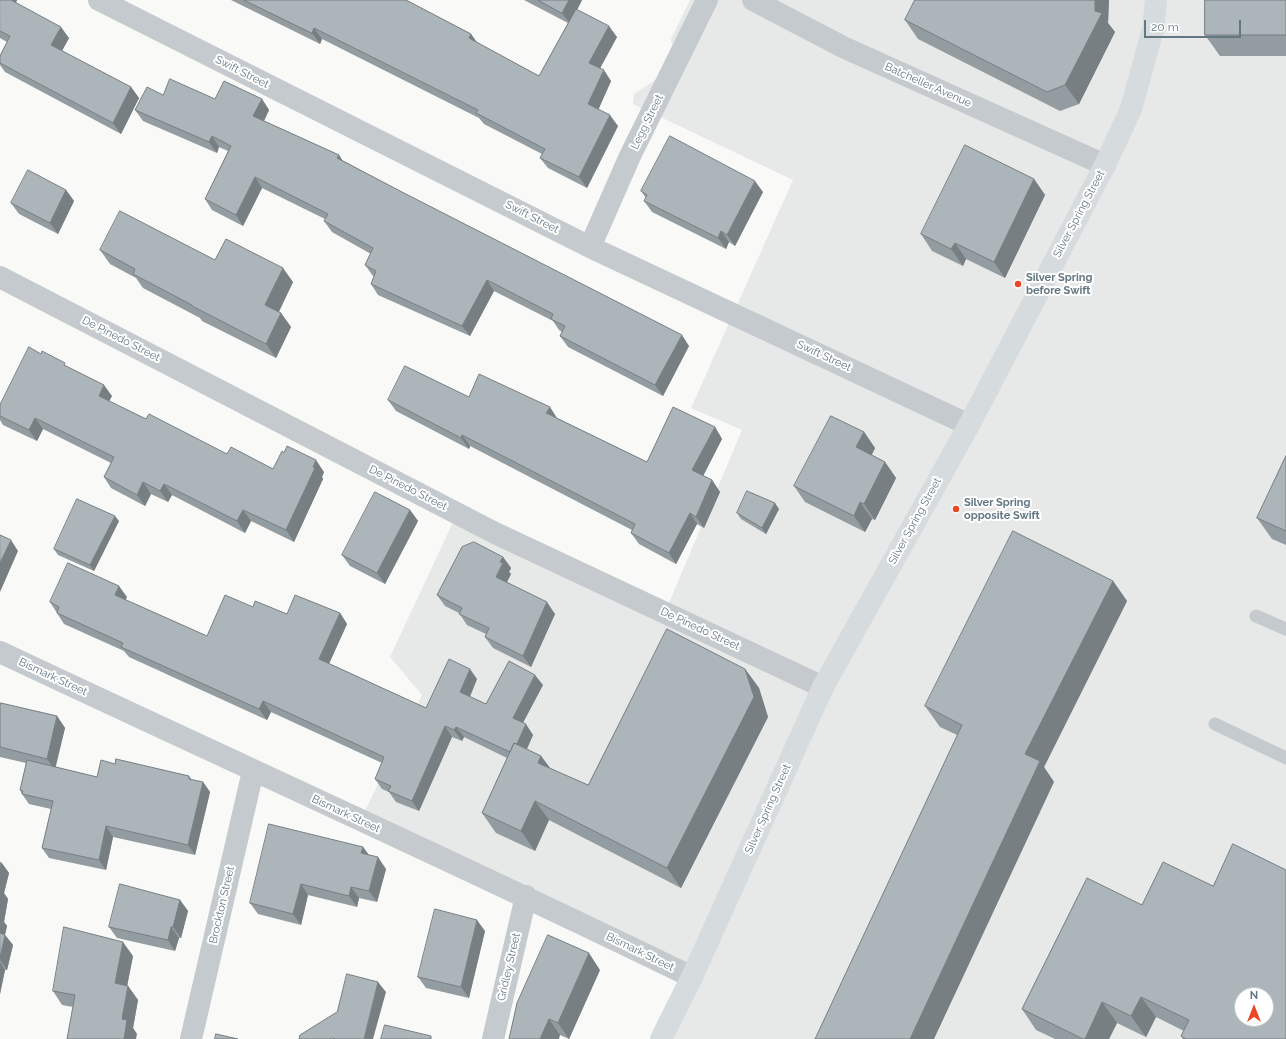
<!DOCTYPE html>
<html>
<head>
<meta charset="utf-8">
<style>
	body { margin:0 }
	#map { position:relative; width:1286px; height:1039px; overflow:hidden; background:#f9f9f7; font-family:Raleway,sans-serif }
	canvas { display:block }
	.north { position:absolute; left:1234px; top:987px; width:40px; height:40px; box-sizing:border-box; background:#fff; border:1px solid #c1c9cd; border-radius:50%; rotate:0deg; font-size:11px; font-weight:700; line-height:16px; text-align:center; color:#637783 }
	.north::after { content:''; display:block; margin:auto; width:14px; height:18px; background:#e94927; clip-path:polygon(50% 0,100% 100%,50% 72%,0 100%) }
	.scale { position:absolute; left:1144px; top:20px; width:97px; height:18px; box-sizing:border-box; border:2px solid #637783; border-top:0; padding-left:5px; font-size:12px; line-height:14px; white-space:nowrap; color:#637783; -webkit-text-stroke:3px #fff; paint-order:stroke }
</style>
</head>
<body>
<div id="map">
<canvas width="1286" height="1039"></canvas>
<div class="north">N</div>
<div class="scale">20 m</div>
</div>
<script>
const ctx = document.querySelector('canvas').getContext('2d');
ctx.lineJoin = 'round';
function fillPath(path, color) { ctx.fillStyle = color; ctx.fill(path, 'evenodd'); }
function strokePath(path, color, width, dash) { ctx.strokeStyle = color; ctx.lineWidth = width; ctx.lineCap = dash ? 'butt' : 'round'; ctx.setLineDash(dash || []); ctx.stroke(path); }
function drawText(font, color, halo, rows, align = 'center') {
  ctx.font = font + ' Raleway,sans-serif'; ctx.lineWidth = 4; ctx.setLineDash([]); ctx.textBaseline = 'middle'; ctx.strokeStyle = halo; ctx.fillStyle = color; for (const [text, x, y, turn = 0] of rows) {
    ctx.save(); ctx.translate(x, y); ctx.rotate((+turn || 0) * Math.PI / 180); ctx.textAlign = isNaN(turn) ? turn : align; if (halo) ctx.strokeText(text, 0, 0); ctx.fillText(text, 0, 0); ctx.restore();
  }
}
const built = new Path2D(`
	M690,0H1286V1039H665L691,979L359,823L422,695L390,657L454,520L666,610L742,430L691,408L793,180L633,104L634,94L676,66L671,39ZM1242,995H1266V1019H1242Z`);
const lane = new Path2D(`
	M1256,616L1286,629
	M1215,724L1286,758`);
const street = new Path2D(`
	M99,0L590,247L969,425
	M753,0L843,47L1105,165
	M590,247L630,156L707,0
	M0,277L495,533L823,687
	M0,652C231,761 463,865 692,977
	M191,1039L253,771
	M493,1039L526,896`);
const secondary = new Path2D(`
	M661,1039L692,977L823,687L969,425L1105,165L1131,109L1153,29L1156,0`);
const wall = new Path2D(`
	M0,0H17L16,3L69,38L62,51L131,87L139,98L121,134L5,72L0,65V56L7,42L0,38Z
	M231,0H406L471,34L476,42L539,76L568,23L524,0H582L577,10L617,37L600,68L611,81L598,110L618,126L587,188L548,168L540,158L542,154L484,124L479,118L322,39L320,44Z
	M915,0H1109L1108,23L1115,32L1079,104L1060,111L918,39L905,20Z
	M1286,0V56H1220L1205,35Z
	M163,95L215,99H262L269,110L264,121L339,155L342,160L689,346L663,396L568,347L560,336L562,332L559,330L553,321L494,291L470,336L378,295L371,284L374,277L373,276L365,265L371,254L332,232L324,221L325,219L262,188L243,226L212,210L205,199L228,151L219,147L217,153L143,121L135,110Z
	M1034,179L1045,195L1005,278L966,259L963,266L932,251L921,234Z
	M66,190L74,201L58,234L19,214L11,203Z
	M641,191L763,192L735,246L729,242L726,249L652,212L644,201L646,198Z
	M100,250L215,260L293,282L279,312L281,313L291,327L276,358L202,321L200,318L143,288L136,278L110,264Z
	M41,354L68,367L112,396L109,401L146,419L227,454L273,469L324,472L322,477L323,479L294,542L251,521L245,533L172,495L168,502L151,494L145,506L111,488L104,477L111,463L43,429L37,441L3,425L0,420V405Z
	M388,400L557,418L647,462L715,427L722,439L703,476L712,480L720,492L704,528L697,524L676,564L639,544L631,533L632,530L470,446L469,449L396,411Z
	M864,432L875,448L872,455L885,462L896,478L875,520L872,519L865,532L805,502L794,486Z
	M1286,456V545L1272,539L1257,518Z
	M779,509L766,534L741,519L737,513Z
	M410,510L418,521L385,584L350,566L342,555Z
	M119,521L94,571L58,555L54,549Z
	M503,557L511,568L509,572L511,574L507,582L555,614L531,667L493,648L485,637L486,634L467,625L459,613L445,606L437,595Z
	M1113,581L1127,601L1044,767L1054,782L957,735L940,727L925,706Z
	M127,597L125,600L207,636L253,607L287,614L340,613L347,624L329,664L426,708L477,679L470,697L486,704L543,685L523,723L533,735L527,749L541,756L551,769L588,785L745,669L759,688L768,717L681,888L549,820L535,851L496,833L482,813L507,758L464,737L462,741L452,737L419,811L396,802L389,792L382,789L375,779L382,763L271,712L267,720L129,657L124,651L64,624L50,602Z
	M0,707L57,716L65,728L55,767L97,777L115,764L189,776L192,780L203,782L210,792L195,855L113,837L106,870L49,858L42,848L51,809L29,804L22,794L20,790L26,763L0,757Z
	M363,847L369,855L386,869L377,902L359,898L357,907L308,895L301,925L258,914L250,903Z
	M0,862H1L9,873L4,893L8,899L4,922L7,926L5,935L13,945L7,970H5L0,994Z
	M1087,878L1286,1039H1183L1181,1036L1184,1031L1156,1017L1146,1037L1117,1023L1109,1039H1055L1036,1030L1022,1009Z
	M180,900L188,911L181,938H179L175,951L117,938L109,927Z
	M485,931L469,998L426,988L418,977Z
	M133,956L127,986H128L138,1000L133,1028L137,1034L73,1007L62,1005L53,991Z
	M600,970L569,1039L560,1035L509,1039Z`);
const shadedWall = new Path2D(`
	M8,0H17L13,8Z
	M569,0H582L570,24L562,13Z
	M1095,0H1109L1108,23L1115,32L1079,104L1065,85L1095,11Z
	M609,26L617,37L597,74L589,63Z
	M61,27L69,38L59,56L51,45Z
	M314,28L322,39L320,44L312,33Z
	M471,34L479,45L469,38Z
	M604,70L611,81L596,115L588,104Z
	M131,87L139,98L121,134L113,123Z
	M262,99L269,110L261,127L253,116Z
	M610,115L618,126L587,188L579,177Z
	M212,136L219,147L217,153L209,142Z
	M339,155L346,166L337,158Z
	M255,177L262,188L243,226L236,215Z
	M1034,179L1045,195L1005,278L994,262Z
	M755,181L763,192L735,246L727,235Z
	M66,190L74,201L58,234L50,223Z
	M721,231L729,242L726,249L718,238Z
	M955,243L966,259L963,266L951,249Z
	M283,268L293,282L275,319L265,305Z
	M487,280L494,291L470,336L462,326Z
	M281,313L291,327L276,358L266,344Z
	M682,335L689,346L663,396L655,385Z
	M104,385L112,396L106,407L99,396Z
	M550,407L557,418L546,413Z
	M35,418L43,429L37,441L29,430Z
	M715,427L722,439L700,482L692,470Z
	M864,432L875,448L867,463L856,447Z
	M462,435L470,446L469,449L461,438Z
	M316,460L324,472L322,477L323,479L294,542L286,530Z
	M885,462L896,478L875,520L864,504Z
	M712,480L720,492L704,528L696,517Z
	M143,482L151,494L145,506L137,495Z
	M164,484L172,495L168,502L160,491Z
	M860,502L872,519L865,532L854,516Z
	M775,503L779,509L766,534L762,528Z
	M243,510L251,521L245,533L237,521Z
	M410,510L418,521L385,584L377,573Z
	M690,513L697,524L676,564L669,553Z
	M115,516L119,521L94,571L90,565Z
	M11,540L18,551L0,592V563Z
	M503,557L511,568L509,572L511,574L504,588L496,577L500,562Z
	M1113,581L1127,601L1044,767L1054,782L934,1039H910L1025,754Z
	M119,586L127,597L122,606L115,595Z
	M547,602L555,614L531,667L523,656Z
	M340,613L347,624L326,670L319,659Z
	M470,669L477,679L467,703L460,692Z
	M745,669L759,688L768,717L681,888L667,868Z
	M535,675L543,685L520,728L513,718Z
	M263,701L271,712L267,720L259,709Z
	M57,716L65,728L55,770L47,759Z
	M526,724L533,735L520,764L512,753Z
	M445,726L452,737L419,811L412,801Z
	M456,727L464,737L462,741L454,730Z
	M541,756L555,775L538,763Z
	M203,782L210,792L195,855L188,845Z
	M535,801L549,820L535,851L521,831Z
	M106,826L113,837L106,870L99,860Z
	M363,847L371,858L361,853Z
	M378,857L386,869L377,902L369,891Z
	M1,862L9,873L4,893L8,899L4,922L7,926L3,943L0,939V868Z
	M301,884L308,895L301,925L293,914Z
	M351,887L359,898L357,907L349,896Z
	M180,900L188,911L181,938L173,927Z
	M477,920L485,931L469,998L461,987Z
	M171,927L179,938L175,951L168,940Z
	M5,935L13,945L7,970L0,960Z
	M123,942L133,956L125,997L115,983Z
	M589,953L600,970L569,1039L558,1023Z
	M0,962L5,970L0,994Z
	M378,982L386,992L373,1039H364Z
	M128,986L138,1000L133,1028L137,1034L136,1039H124L122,1019Z
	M1141,997L1156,1017L1146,1037L1131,1016Z
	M1102,1002L1117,1023L1109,1039H1085Z
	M549,1019L560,1035L559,1039H540Z`);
const building = new Path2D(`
	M0,0H11L61,27L51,45L131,87L113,123L0,63V56L10,36L0,31Z
	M244,0H406L471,34L469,38L539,76L576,9L609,26L589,63L604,70L588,104L610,115L579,177L540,158L545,149L476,113L478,110L314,28L312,33Z
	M538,0H569L562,13Z
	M915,0H1095V11L1102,13L1065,85L1047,92L905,20Z
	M1205,0H1286V35H1205Z
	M170,79L215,99L224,81L262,99L253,116L339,155L337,158L402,192L682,335L655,385L560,336L565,326L551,319L553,314L487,280L462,326L371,284L376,271L365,265L373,248L324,221L328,214L255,177L236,215L205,199L231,146L212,136L209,142L135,110L147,87L163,95Z
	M670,136L755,181L727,235L721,231L718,238L644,201L647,195L641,191Z
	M965,145L1034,179L994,262L955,243L951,249L921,234Z
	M28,170L66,190L50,223L11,203Z
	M120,211L215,260L226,239L283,268L265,305L281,313L266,344L192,306V305L133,274L135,269L100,250Z
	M29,347L41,354L42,351L65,363L64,365L104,385L99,396L146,419L149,414L227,454L231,447L273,469L282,451L284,453L287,446L316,460L313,467L315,468L286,530L243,510L237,521L164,484L160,491L143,482L137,495L104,477L114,457L35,418L29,430L0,416V405Z
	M405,366L469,397L479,374L550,407L546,413L647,462L673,407L715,427L692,470L712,480L696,517L690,513L669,553L631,533L635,524L462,435L461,438L388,400Z
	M831,416L864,432L856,447L885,462L864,504L860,502L854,516L794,486Z
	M1286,456V531L1257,518Z
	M747,491L775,503L762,528L737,513Z
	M375,492L410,510L377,573L342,555Z
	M77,499L115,516L90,565L54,549Z
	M1013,531L1113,581L1025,754L1040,761L910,1039H815L962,725L925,706Z
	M0,535L11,540L0,563Z
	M474,542L503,557L500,562L503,563L496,577L547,602L523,656L485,637L489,628L459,614L462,608L437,595L462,547Z
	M68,563L119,586L115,595L207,636L225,595L253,607L255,601L287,614L295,595L340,613L319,659L426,708L449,659L470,669L460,692L486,704L509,661L535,675L513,718L526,724L517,744L514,743L510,752L456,727L454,730L445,726L412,801L388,791L391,786L375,779L384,757L263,701L259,709L121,647L123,643L57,613L59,607L50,602Z
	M667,629L745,669L754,697L667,868L535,801L521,831L482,813L514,743L541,756L538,763L588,785Z
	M1,703L57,716L47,759L0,747V707Z
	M116,759L189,776V779L203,782L188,845L106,826L99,860L42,848L53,801L22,794L23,791L20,790L27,760L97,777L101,760L115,764Z
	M269,824L363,847L361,853L378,857L369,891L351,887L349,896L301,884L293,914L250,903Z
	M1233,844L1286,870V1039H1186L1181,1036L1189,1020L1141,997L1131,1016L1102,1002L1085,1039H1083L1022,1009L1087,878L1142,905L1163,862L1213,886ZM1242,995H1266V1019H1242Z
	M120,884L180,900L173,927H171L168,940L109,927Z
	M435,909L477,920L461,987L418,977Z
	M64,927L123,942L115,983L128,986L122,1019L127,1020L124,1039H67L75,995L53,991Z
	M0,933L5,935L0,958Z
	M548,935L589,953L558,1023L549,1019L540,1039H509L517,1003Z
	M347,974L378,982L364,1039H337L331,1038L330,1039H299L300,1035L337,1012Z
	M385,1025L431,1036V1039H381Z
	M216,1034L238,1039H215Z`);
const markers = [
	[1018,284,4,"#e94927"],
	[956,509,4,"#e94927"]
];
const streetNames = [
	["Swift Street",242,72,27],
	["Batcheller Avenue",928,85,24],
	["Legg Street",647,122,-64],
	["Silver Spring Street",1079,214,-62],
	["Swift Street",532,217,27],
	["De Pinedo Street",121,339,27],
	["Swift Street",824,356,25],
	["De Pinedo Street",408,488,27],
	["Silver Spring Street",915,521,-61],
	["De Pinedo Street",700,629,25],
	["Bismark Street",53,677,25],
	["Silver Spring Street",768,809,-66],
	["Bismark Street",346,814,25],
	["Brockton Street",222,905,-77],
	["Bismark Street",640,952,26],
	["Gridley Street",509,967,-77]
];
const poiNames = [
	["Silver Spring",1026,278],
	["before Swift",1026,291],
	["Silver Spring",964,503],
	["opposite Swift",964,516]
];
fillPath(built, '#e7e9e8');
strokePath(lane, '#c4cacd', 13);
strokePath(street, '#c4cacd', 22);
strokePath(secondary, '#d6dbde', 22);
fillPath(wall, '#939ca0');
fillPath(shadedWall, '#787f82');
fillPath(building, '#abb5ba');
strokePath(building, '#787f82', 1);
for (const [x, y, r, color] of markers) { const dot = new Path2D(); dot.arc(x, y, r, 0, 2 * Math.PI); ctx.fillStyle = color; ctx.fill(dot); strokePath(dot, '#fff', 1.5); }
drawText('11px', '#637783', '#fff', streetNames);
drawText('bold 11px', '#637783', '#fff', poiNames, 'left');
</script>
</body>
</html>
